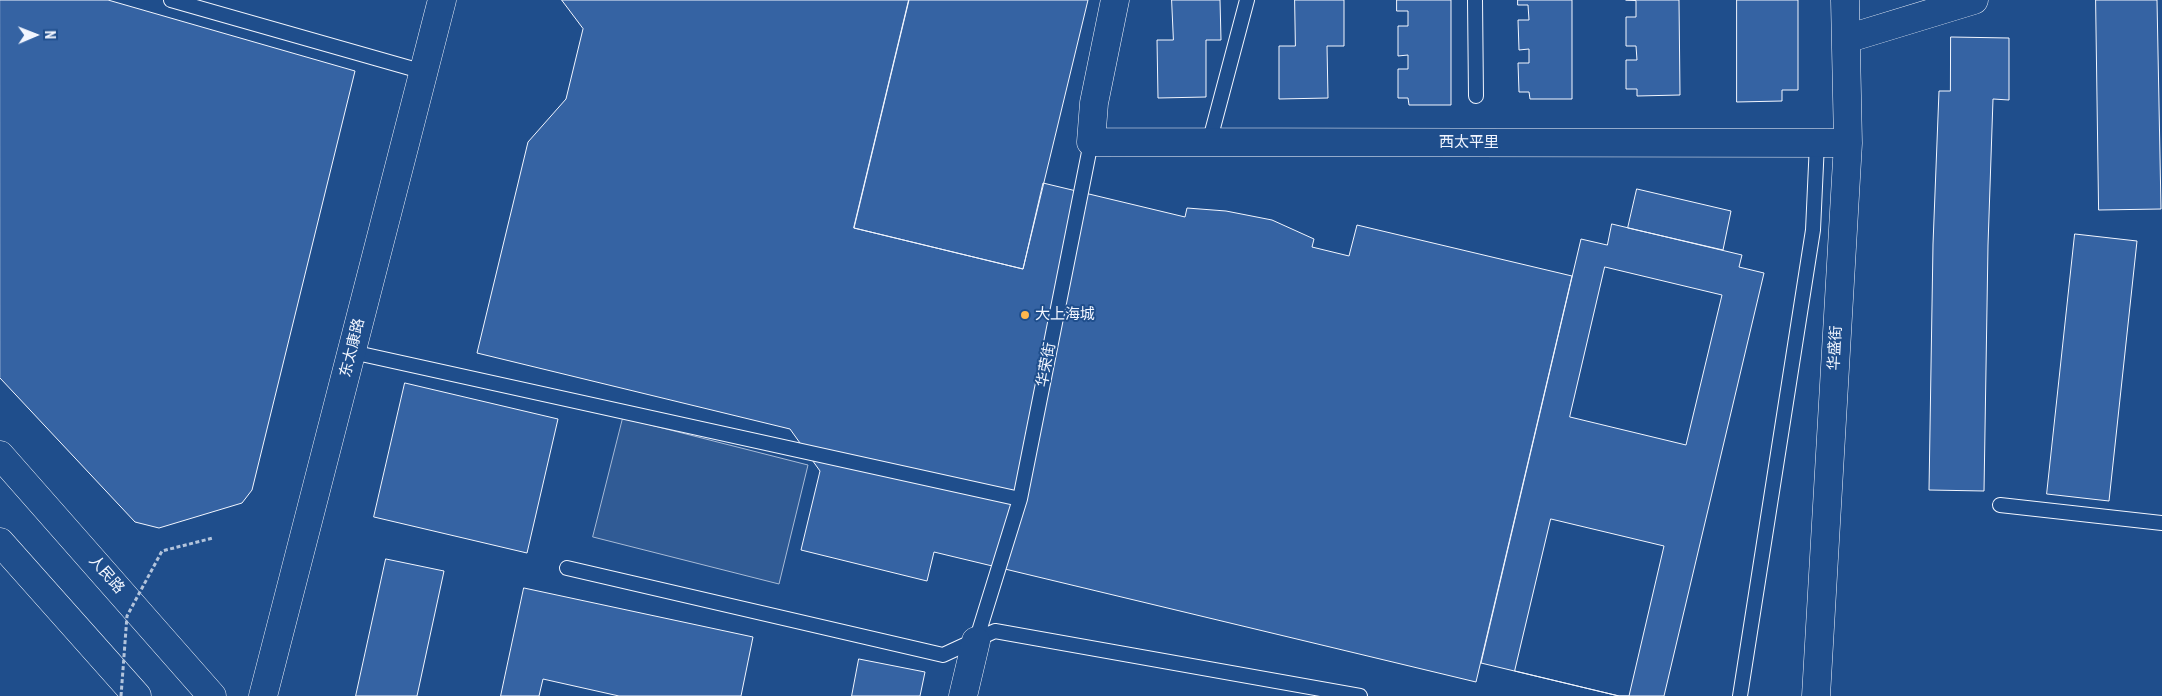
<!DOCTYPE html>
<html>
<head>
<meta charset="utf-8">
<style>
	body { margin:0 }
	#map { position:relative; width:2162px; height:696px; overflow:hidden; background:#1f4e8c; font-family:"Roboto Condensed",sans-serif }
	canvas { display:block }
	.north { position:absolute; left:10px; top:10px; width:50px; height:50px; -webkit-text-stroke:4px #1f4e8c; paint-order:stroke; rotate:89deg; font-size:14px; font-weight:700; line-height:20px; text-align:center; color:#f2f6ff }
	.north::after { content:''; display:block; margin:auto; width:18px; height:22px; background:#f2f6ff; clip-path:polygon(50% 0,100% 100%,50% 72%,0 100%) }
</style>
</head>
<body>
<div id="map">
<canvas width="2162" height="696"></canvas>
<div class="north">N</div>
</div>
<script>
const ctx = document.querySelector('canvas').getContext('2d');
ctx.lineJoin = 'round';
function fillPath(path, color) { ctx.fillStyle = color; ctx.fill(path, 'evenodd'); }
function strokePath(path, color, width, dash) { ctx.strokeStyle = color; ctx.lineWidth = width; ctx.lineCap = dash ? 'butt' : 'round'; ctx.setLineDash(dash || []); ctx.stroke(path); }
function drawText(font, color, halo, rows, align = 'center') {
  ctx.font = font + ' "Roboto Condensed","Noto Sans SC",sans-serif'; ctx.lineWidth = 4; ctx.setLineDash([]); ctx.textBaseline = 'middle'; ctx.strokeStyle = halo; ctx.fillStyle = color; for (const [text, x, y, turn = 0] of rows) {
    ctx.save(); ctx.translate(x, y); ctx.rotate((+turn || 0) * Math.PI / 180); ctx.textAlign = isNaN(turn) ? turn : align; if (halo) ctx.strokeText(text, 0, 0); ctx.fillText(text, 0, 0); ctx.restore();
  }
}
const built = new Path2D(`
	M623,418L808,465L779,584L593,537Z`);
const building = new Path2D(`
	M0,0H108L355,71L252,490L242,503L159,528L135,522L0,378Z
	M562,0H909L854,228L1023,269L1043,183L1185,217L1187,208L1226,211L1272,220L1314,239L1312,247L1349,256L1357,225L1572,276L1476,682L934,552L927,581L801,550L820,471L790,429L477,353L528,142L566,99L583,29Z
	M909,0H1088L1023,269L854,228Z
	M1172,0H1220L1221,40H1206V97L1158,98L1157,40H1173Z
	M1295,0H1344V46H1327L1328,98L1279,99V46H1295Z
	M1397,0H1451V105H1409L1408,98H1398V69H1408V55L1398,56V26H1408V11H1397Z
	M1518,0H1572V99H1530L1529,92H1519L1518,63H1529V49L1519,50L1518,20H1529L1528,5H1518Z
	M1626,0H1679L1680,95L1637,96V89H1626V60H1637L1636,46H1626V17H1636V1Z
	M1737,0H1798V90H1782V101L1737,102Z
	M2096,0H2157L2161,209L2099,210Z
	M1951,37L2009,38V100L1993,99L1988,245L1984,491L1929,490L1933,244L1939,91H1950Z
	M1637,189L1731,211L1723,250L1628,228Z
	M1612,224L1742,255L1739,267L1764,273L1664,696H1619L1481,663L1581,239L1607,245Z
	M2075,234L2137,241L2109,501L2047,494Z
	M1605,267L1722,295L1686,445L1570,417Z
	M405,383L558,419L527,553L374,517Z
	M1551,519L1664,546L1629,696H1619L1515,671Z
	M386,559L444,571L417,696H356Z
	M524,588L753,637L741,696H619L543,679L539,696H501Z
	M859,659L925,672L920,696H852Z`);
const service = new Path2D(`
	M171,0L424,72
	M1475,0L1476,96
	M1209,143L1247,0
	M352,352L1020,499
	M2000,505L2162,523
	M567,568L943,655L995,631L1360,696
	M976,641L1020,499L1091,142
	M1740,696L1813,230L1817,143`);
const minor = new Path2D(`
	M1115,0L1094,103L1091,142L1848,143
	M1846,39L1974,0
	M963,696L976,641
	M1816,696L1848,143L1845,0`);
const tertiary = new Path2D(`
	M263,696L442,0`);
const primary = new Path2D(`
	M0,455L212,696
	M0,542L137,696`);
const pathBridge = new Path2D(`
	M121,696L127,616L162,551L213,538`);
const markers = [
	[1025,315,5,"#ffb74d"]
];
const streetNames = [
	["西太平里",1469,143],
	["东太康路",353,348,-76],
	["华盛街",1836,348,-87],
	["华荣街",1047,365,-79],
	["人民路",106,575,49]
];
const poiNames = [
	["大上海城",1035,315]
];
fillPath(built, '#305b95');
strokePath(built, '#a8bbd7', 1);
fillPath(building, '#3563a3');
strokePath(building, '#f2f6ff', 1);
strokePath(service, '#f2f6ff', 16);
strokePath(minor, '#f2f6ff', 29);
strokePath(tertiary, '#f2f6ff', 29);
strokePath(primary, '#f2f6ff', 29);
strokePath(service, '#1f4e8c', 14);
strokePath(minor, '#1f4e8c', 28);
strokePath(tertiary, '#1f4e8c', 28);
strokePath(primary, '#1f4e8c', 28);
strokePath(pathBridge, '#b3c4dc', 3, [4, 2.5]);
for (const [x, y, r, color] of markers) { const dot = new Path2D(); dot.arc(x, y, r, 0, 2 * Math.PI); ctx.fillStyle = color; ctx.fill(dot); strokePath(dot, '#1f4e8c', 2); }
drawText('15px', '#f2f6ff', '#1f4e8c', streetNames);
drawText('15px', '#f2f6ff', '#1f4e8c', poiNames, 'left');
</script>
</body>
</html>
